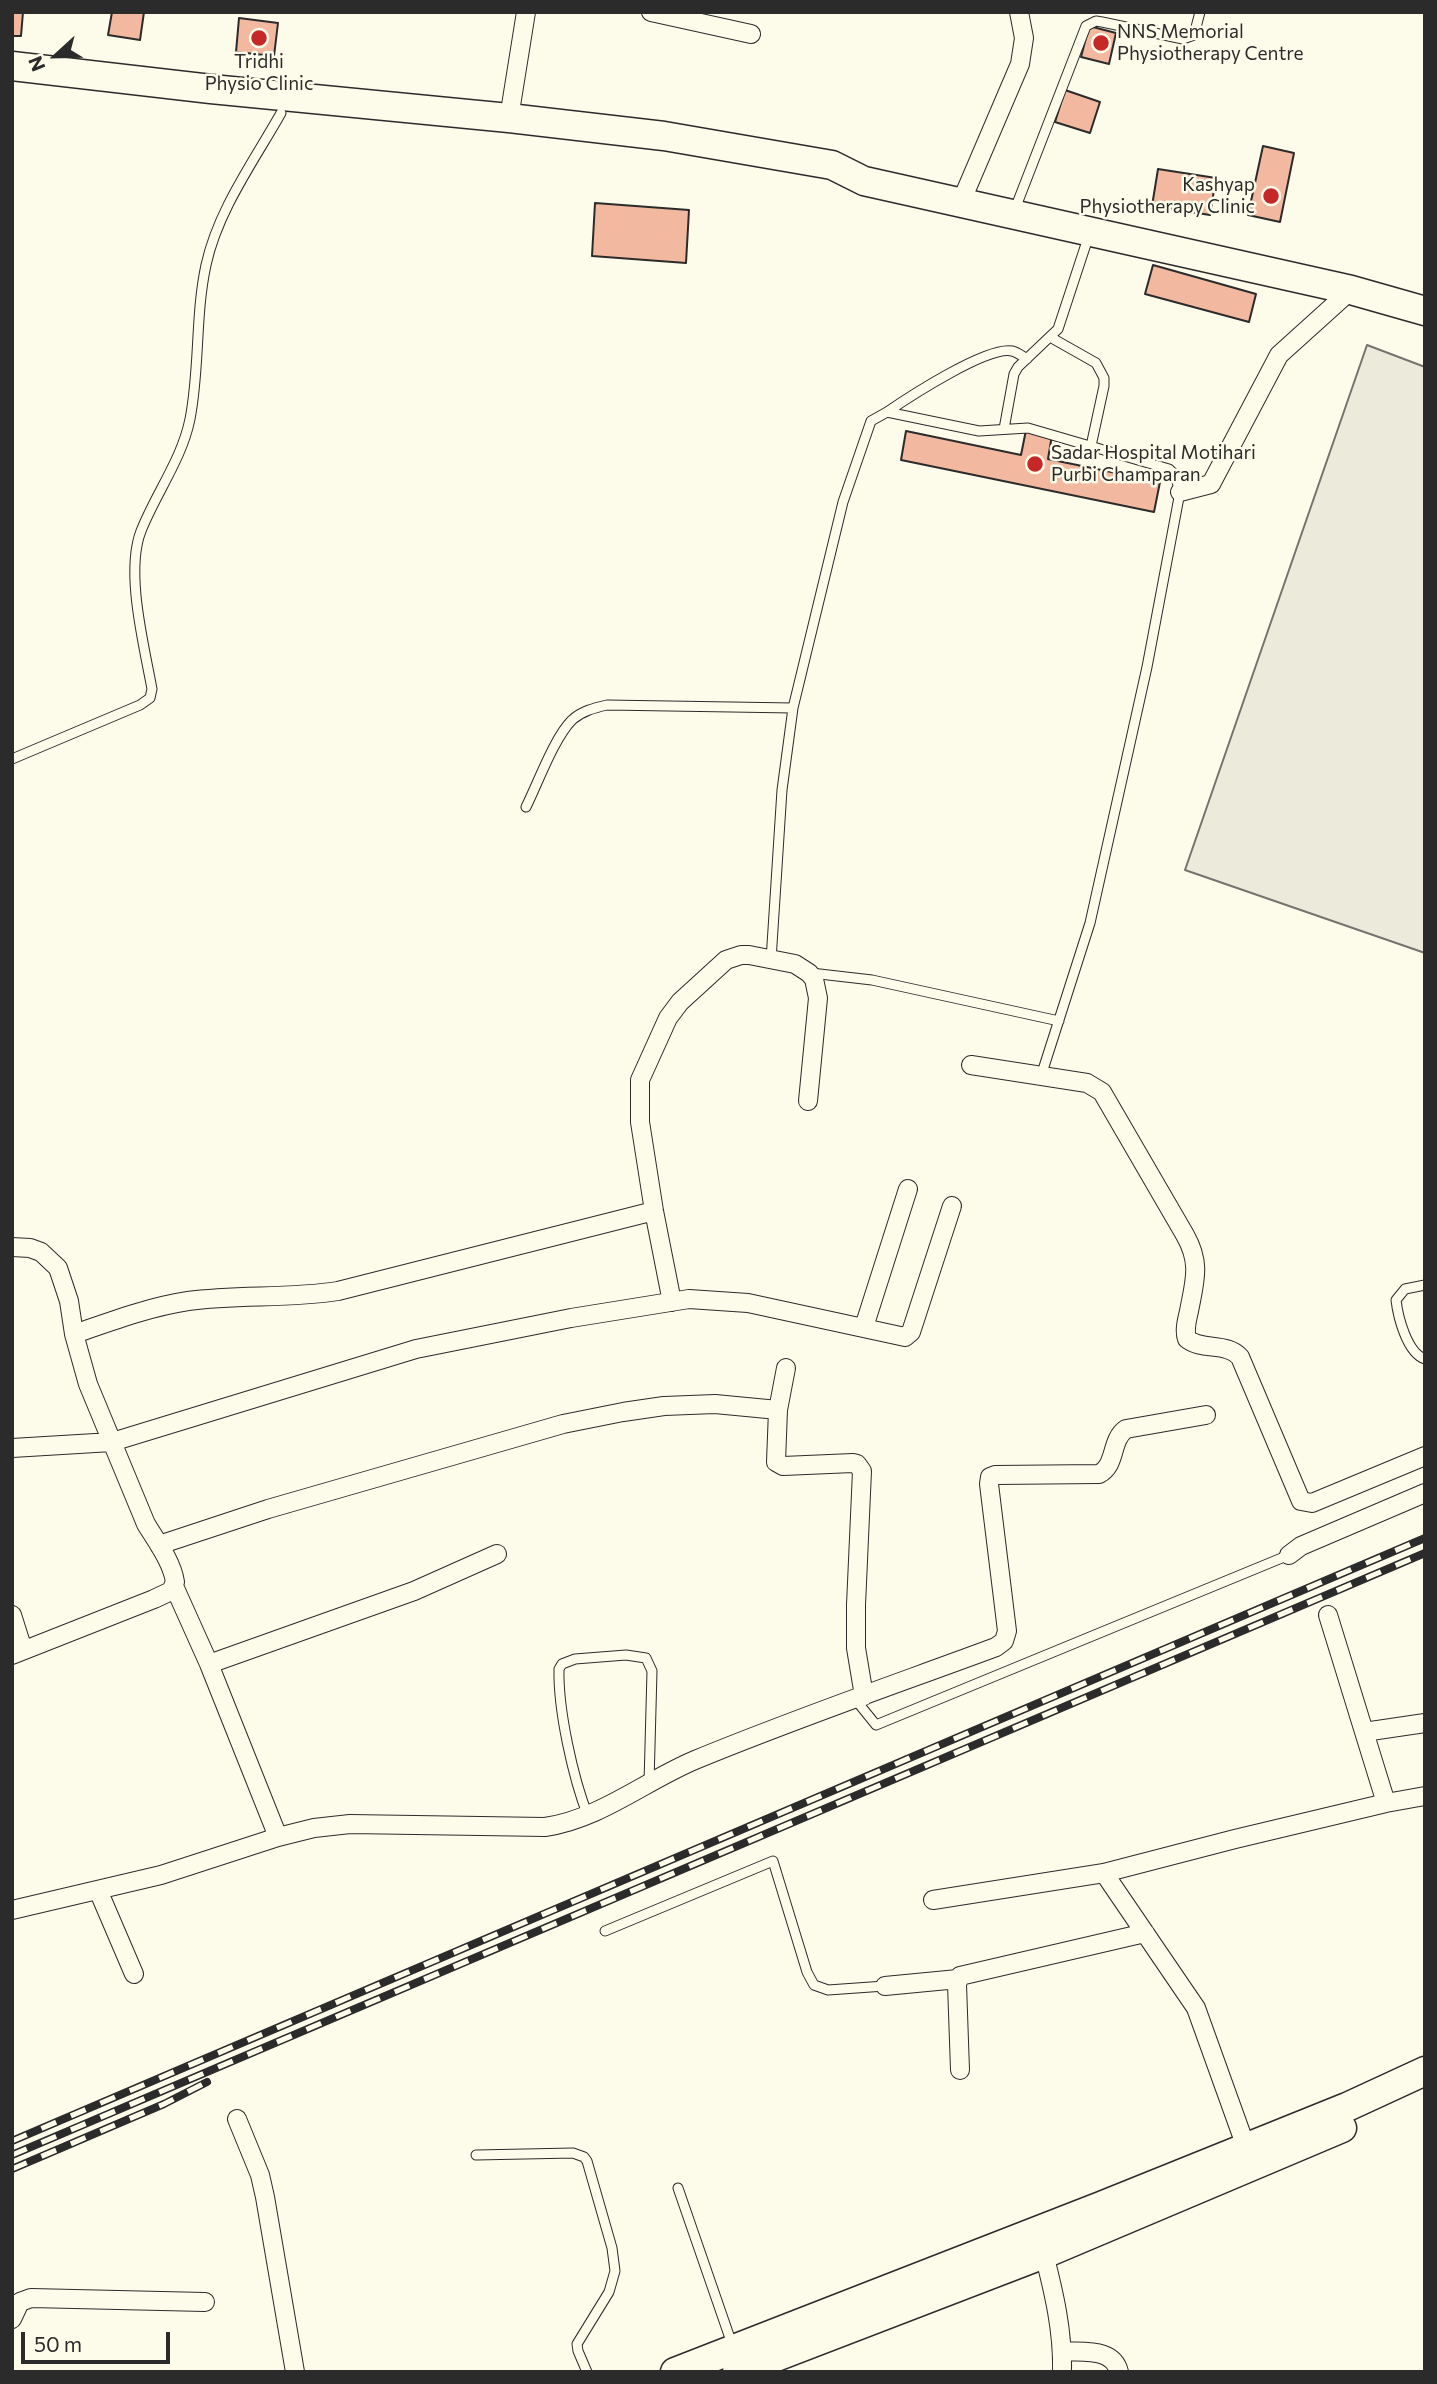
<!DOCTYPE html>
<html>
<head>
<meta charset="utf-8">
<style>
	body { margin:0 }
	#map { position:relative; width:1437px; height:2384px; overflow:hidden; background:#fdfbea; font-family:Commissioner,sans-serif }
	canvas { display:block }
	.frame { position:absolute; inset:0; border:14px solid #2b2b2b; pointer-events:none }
	.north { position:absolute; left:21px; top:21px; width:70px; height:70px; -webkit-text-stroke:5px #fdfbea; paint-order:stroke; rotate:248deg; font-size:19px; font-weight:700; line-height:28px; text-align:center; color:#2b2b2b }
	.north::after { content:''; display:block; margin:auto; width:24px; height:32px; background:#2b2b2b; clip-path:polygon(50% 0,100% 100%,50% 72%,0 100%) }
	.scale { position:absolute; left:21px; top:2332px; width:149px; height:32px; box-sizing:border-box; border:4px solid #2b2b2b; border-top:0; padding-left:9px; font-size:21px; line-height:24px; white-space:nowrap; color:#2b2b2b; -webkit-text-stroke:5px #fdfbea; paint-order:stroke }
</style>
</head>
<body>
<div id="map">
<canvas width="1437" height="2384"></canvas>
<div class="frame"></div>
<div class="north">N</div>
<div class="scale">50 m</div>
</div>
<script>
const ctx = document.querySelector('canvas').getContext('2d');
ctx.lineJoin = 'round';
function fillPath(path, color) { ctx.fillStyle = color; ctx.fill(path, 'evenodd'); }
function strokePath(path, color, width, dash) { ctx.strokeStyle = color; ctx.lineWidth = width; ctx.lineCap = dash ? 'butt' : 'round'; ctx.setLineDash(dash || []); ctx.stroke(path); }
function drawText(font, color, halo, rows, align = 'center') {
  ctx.font = font + ' Commissioner,sans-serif'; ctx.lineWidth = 5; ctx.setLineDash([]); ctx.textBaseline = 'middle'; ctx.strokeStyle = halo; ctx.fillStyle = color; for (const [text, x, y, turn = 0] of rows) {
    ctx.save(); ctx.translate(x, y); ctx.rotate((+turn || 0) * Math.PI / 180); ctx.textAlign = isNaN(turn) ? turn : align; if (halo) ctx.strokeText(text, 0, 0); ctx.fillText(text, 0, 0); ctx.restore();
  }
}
const green = new Path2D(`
	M1367,345L1425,367V953L1185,870Z`);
const building = new Path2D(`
	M12,12H23L21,36H12Z
	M112,12H144L140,40L108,35Z
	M239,18L278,23L274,56L236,52Z
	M1089,26L1116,33L1109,64L1081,57Z
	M1065,90L1100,102L1090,133L1055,122Z
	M1263,146L1294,153L1280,222L1248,215Z
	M1158,169L1216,178L1210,215L1152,206Z
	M595,203L689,210L686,263L592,256Z
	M1153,265L1256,294L1249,322L1145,294Z
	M1026,430L1052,435L1048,459L1160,482L1154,512L901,460L906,431L1021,455Z`);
const service = new Path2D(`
	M1015,209L1086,26L1096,21L1102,22L1183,39L1194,35L1200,12
	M1050,337L1096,363L1104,378V386L1091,446
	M887,412C909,397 987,346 1012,351C1017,352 1022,356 1027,359
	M1004,429L1014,374L1018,367L1058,329L1089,235
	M12,759L140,705L150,698L152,689C144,645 125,572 141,531C156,493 182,459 190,419C200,368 195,316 206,265C218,210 254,161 281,113
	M526,807C538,783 554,738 572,720C582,711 594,708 607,705L793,708
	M771,960L782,790L793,708L843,502L871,421L887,412L979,431L1028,428L1169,469L1175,475L1180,492L1147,667L1090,923L1041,1076
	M811,973L872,980L1059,1021
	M1425,1285L1405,1289L1396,1300C1398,1317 1407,1353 1425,1359
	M855,1699L876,1725L1289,1555
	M588,1816C573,1778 558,1710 559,1669L562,1664L575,1659L626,1655L646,1658L652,1671L649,1783
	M605,1931L773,1861L807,1972L814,1985L828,1990L885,1986
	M476,2155L573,2153L584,2157L587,2161L612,2248L615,2271L609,2292L577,2344L578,2351L587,2372
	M678,2188L732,2344`);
const minor = new Path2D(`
	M651,12L751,34
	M509,118L526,12
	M961,202L1020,64L1024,38L1019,12
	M1180,492L1211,484L1279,355L1351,290
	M971,1065L1087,1083L1102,1092L1185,1235C1201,1263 1195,1280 1189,1311C1187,1320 1184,1330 1187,1339C1202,1351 1227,1342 1240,1357L1301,1501L1312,1503L1425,1456
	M12,1247L30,1248L41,1252L58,1268L69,1301L74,1334L88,1384L146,1524C157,1542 172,1562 175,1582L171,1591L154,1599L12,1655
	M672,1302L654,1211L640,1122V1080L668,1018L680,1002L726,960L741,955H749L795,964L809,973L814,979L818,998L808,1101
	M864,1327L908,1189
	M74,1334C112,1321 149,1307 188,1301C238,1294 288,1299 338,1291L654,1211
	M786,1368L778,1410L776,1462L783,1466L853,1463L857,1464L862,1471L856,1605V1648L864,1696
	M12,1448L112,1442L416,1349L571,1318L689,1299L748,1303L905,1337L911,1332L952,1206
	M159,1545L268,1509L563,1424L623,1412L664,1406L715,1404L778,1410
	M1289,1555L1301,1546L1425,1493
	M174,1586L209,1664L278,1837
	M12,1615L23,1650
	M1328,1615L1386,1803
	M209,1664L414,1591L497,1554
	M1364,1732L1425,1723
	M1104,1873L1196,2008L1246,2147
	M98,1890L134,1974
	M933,1900L1104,1873L1235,1839L1386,1803L1425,1796
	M12,1910L161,1875L278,1837L314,1828L350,1824L545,1827C600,1819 645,1781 695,1760C794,1719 896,1684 996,1647L1004,1641L1007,1631L989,1484L990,1477L995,1475L1099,1474C1117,1465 1110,1440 1126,1429L1206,1415
	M885,1986L958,1979
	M960,2070L957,1984L960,1976L1145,1933
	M237,2119L260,2175L265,2197L295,2372
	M1044,2254C1054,2293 1063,2331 1062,2372
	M12,2319L20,2302L31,2298L205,2302
	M1062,2351C1083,2353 1113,2347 1119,2372`);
const primary = new Path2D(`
	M12,66L211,89L509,118L664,136L832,165L864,181L1351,290L1425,311
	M675,2372L1101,2206L1347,2107L1425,2071
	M737,2372L1044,2254L1342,2128`);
const rail = new Path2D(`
	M12,2141L1425,1538
	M12,2155L1425,1553
	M12,2169L164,2104L207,2082`);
const markers = [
	[259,38,9,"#c62828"],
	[1101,43,9,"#c62828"],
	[1271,196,9,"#c62828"],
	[1035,464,9,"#c62828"]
];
const poiNames = [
	["NNS Memorial",1117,32],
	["Physiotherapy Centre",1117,54],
	["Tridhi",259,62,"center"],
	["Physio Clinic",259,84,"center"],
	["Kashyap",1255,185,"right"],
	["Physiotherapy Clinic",1255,207,"right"],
	["Sadar Hospital Motihari",1051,453],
	["Purbi Champaran",1051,475]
];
fillPath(green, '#ecebdb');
strokePath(green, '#74746e', 2);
fillPath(building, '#f2b8a0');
strokePath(building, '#2b2b2b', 2);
strokePath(service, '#2b2b2b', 11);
strokePath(minor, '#2b2b2b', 20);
strokePath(primary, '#2b2b2b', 31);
strokePath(service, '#fdfbea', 9);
strokePath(minor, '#fdfbea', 18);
strokePath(primary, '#fdfbea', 28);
strokePath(rail, '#2b2b2b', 8);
strokePath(rail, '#fdfbea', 5, [16]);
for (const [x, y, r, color] of markers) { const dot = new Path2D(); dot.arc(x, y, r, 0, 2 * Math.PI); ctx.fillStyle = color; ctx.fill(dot); strokePath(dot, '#fdfbea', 2.5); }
drawText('19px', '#2b2b2b', '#fdfbea', poiNames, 'left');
</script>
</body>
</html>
